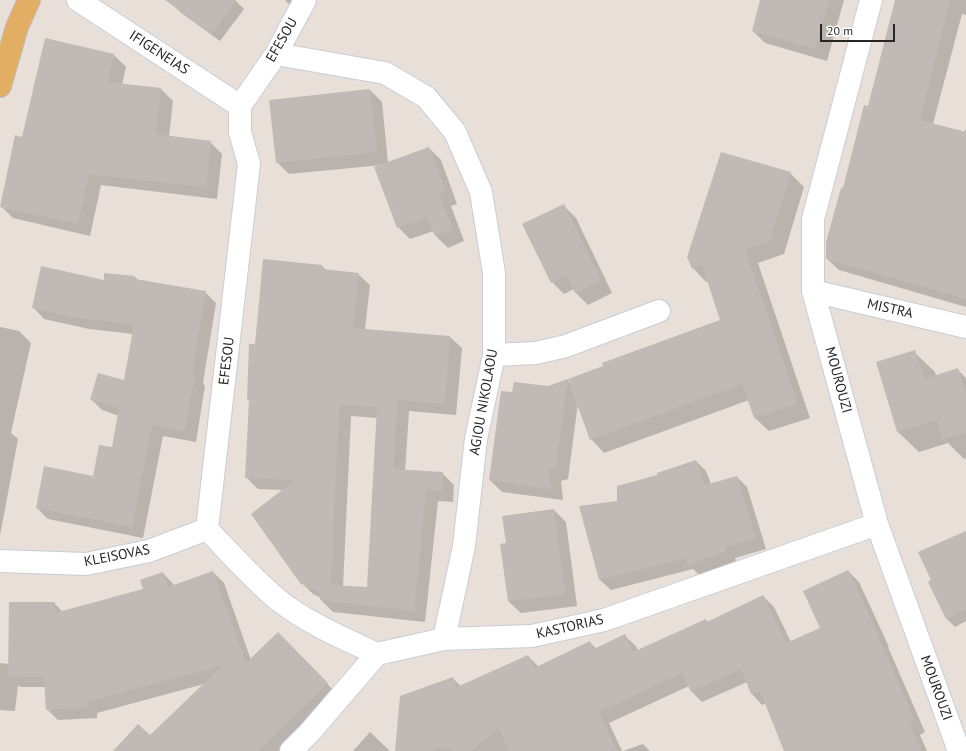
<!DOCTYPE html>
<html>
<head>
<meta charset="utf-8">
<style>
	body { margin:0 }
	#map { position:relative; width:966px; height:751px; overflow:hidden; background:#e8dfd9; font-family:"PT Sans",sans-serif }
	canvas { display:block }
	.scale { position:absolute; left:820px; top:24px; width:75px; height:18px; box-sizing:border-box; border:2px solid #262626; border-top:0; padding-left:5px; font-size:12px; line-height:14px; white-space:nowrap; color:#262626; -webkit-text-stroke:3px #fff; paint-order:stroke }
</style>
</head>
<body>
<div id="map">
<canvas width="966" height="751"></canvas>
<div class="scale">20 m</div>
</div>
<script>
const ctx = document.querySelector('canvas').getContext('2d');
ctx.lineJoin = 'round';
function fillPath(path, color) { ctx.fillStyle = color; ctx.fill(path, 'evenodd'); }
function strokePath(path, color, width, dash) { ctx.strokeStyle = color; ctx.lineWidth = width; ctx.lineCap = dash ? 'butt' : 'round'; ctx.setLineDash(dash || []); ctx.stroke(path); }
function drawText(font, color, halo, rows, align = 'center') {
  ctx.font = font + ' "PT Sans",sans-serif'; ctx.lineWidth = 3; ctx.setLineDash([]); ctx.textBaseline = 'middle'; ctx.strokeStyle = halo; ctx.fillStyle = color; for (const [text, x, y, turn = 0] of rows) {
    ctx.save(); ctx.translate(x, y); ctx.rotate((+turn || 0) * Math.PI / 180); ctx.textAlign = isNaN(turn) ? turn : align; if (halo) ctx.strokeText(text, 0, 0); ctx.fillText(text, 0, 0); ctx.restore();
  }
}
const shadow = new Path2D(`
	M174,0H235L244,9L220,41L180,12L172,4Z
	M285,0H300L293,8Z
	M761,0H844L827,61L765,43L753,31Z
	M908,0H966V15L962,14L933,124L964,133L966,128V307L839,270L826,258L843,189L869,107Z
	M114,55L126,67L122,85L161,89L173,101L169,137L210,142L222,154L217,199L101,185L90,236L13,218L1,206L23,138Z
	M370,90L382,102L388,163L429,148L441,160L457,204L451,206L464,241L448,248L436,236L434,231L410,239L398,227L382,165L289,174L277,162Z
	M790,173L804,187L784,254L758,263L810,418L769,431L755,418L749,400L604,453L591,439L578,403L568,479L561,481L563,500L502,492L490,480L513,393L548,387L567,380L570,383L722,320L708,281L706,282L693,268Z
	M564,206L576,218L612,293L588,305L576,293L574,289L564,294L552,282Z
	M322,266L326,270L358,274L370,285L365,330L450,337L462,348L456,415L409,411L405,471L442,473L454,485L453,502L438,501L425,622L333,612L321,600V598L313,594L301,582L283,490L258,489L246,477L250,402L248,399L256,345ZM351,416L377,418L368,588L343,587Z
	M135,277L139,281L205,292L216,303L203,383L205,386L196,442L163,436L143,538L48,519L37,508L94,477L113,449L119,416L102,410L91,399L125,382L133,334L89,329L44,319L33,307L105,281Z
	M0,327L19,331L31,343L11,433L18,439L0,536Z
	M914,352L935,372L936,376L957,369L966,378V458L964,459L948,443L919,452L898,432L877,363Z
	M696,461L706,471L711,484L737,477L747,487L766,549L735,558L736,561L699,575L693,569L611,590L600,580L581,506L618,502L659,476Z
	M554,510L566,522L577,606L521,613L508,601L507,544Z
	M966,532V621L955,627L947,619L932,581Z
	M848,571L859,582L889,647H888L925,732L920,735L927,751H785L766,703L762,705L752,694L747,682L702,702L691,691L689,686L609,723L622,751H396L452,678L461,686L528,656L539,667L589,642L597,649L625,636L636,646L638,651L706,620L708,622L763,596L774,607L791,642L821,628Z
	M213,572L224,583L251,660L278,633L338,695L281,751H114L150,737L204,684L97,713V718L58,720L47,709L45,687H20L18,685L15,711L0,710V663L9,664L54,603L63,612L144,589L163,573L175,586Z
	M370,732L390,751H353Z
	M643,744L650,751H623Z`);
const building = new Path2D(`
	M165,0H236L212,34Z
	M760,0H829L815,49L752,31Z
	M895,0H950L920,120L966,132V299L826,259V242L841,188H843L864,105L868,106Z
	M45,38L114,54L108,82L161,88L156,134L211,141L206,187L89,174L78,224L0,207L15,135L22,137Z
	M370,89L377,152L276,163L269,100Z
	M429,147L446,192L439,194L453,229L435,236L427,217L397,228L374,167Z
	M721,152L791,172L770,241L745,250L798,404L754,418L742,384L590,440L568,379L603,366L602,363L720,320L702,265L692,269L687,257Z
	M564,204L601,280L575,293L566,275L551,283L522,224Z
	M263,259L322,265V269L359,273L353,328L450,336L445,404L397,400L393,469L443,472L442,491L426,490L414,611L320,600V593L300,583L251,514L295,480L245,478L249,400H247L249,344H255ZM339,405L377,407L367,587L331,585Z
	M41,266L104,280V273L135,276V279L206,291L192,373L195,374L185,431L152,425L132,527L36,508L44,466L93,476L99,445L112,447L119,408L90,400L98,373L124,380L134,324L77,318L32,308Z
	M915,350L924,379L958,368L966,395V432L942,439L937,420L897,432L876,362Z
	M568,379L556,467L549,469L552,489L489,480L501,391L512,392L514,382L548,386Z
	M696,460L705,485L737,476L756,539L725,547L726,551L688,565L685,558L599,580L579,506L617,501V486L657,475V473Z
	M554,509L565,594L508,601L500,544L506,543L502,516Z
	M966,531V609L946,619L928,582L931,580L918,552Z
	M848,570L879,636L878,637L915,721L910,724L921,751H784L760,691L751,694L741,669L691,692L682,673L599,712L617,751H509L499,728L470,751H455L444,747L431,751H395L400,696L453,677L457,687L528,655L534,668L590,641L594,649L625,634L633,652L706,619L707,622L763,595L786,643L820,628L803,591Z
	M213,571L246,663L278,632L328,683L258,751H113L138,724L150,735L223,665L86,702L87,707L46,710L44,677L8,676L9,602H55V613L143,589L140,580L163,572L168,587Z`);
const minor = new Path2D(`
	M78,0L240,106
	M871,0L813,219V291L877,524L959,751
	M276,54L385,73L426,97L455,132L481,192L494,273V355L476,439L464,546L444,639
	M813,291L966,327
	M494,355L536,353L566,346L659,311
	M207,529L249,164L240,132V106L276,54L305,0
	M207,529C230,553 252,578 277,599C307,623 343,638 377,654
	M0,561L86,564L149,551L207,529
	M291,751L310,732L377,654L444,639L532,636L604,620L877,524`);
const major = new Path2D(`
	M0,86L17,27L29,0`);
const streetNames = [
	["EFESOU",282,40,-60],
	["IFIGENEIAS",159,53,33],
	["MISTRA",890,309,13],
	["EFESOU",227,361,-83],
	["MOUROUZI",838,380,75],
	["AGIOU NIKOLAOU",484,402,-80],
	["KLEISOVAS",117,556,-11],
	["KASTORIAS",570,627,-13],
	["MOUROUZI",936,688,70]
];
fillPath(shadow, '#0003');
fillPath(building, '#c0b9b6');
strokePath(minor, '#c7cdd7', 24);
strokePath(major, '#bebebe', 24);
strokePath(minor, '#fff', 22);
strokePath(major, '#e2ae64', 22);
drawText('14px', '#262626', '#fff', streetNames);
</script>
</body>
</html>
